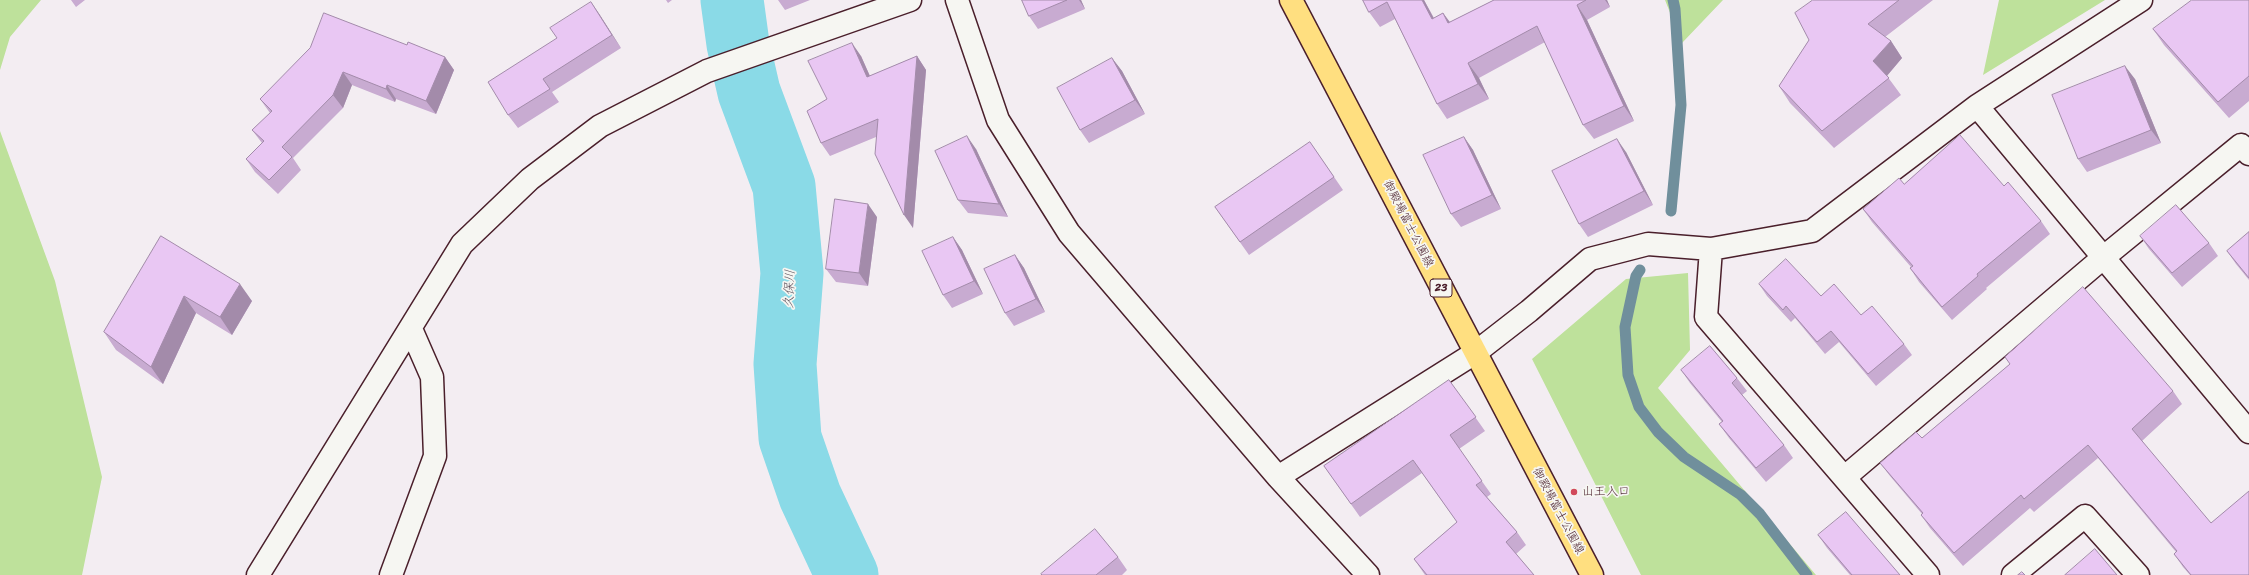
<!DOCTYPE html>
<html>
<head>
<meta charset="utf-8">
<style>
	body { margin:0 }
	canvas { display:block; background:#f3edf2 }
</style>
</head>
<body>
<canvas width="2249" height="575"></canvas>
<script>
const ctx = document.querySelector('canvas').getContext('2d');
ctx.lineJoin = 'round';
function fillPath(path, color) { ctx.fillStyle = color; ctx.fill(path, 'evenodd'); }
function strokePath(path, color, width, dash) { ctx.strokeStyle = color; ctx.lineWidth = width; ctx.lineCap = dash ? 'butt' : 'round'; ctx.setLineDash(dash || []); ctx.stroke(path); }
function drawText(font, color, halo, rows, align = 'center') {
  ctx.font = font + ' Sriracha,"Klee One",sans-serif'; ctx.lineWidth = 3.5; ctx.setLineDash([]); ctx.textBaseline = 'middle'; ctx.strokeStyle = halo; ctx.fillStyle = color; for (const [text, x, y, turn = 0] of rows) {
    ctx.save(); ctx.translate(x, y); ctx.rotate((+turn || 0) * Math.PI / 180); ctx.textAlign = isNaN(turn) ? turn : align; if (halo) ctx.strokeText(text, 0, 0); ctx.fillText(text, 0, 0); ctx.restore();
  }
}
const green = new Path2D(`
	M0,0H41L10,37L0,70Z
	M1665,0H1723L1682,43Z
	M1999,0H2105L1983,75Z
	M0,131L55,281L102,477L82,575H0Z
	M1688,273L1690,350L1658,388L1816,575H1641L1532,359L1626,279Z`);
const stream = new Path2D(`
	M1671,211L1681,105L1675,9L1673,0
	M1640,270L1636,276L1625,327L1628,375L1639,407L1658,432L1684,457L1741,495L1760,514L1807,575`);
const river = new Path2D(`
	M732,0L738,44L749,92L784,186L792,273L785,364L790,438L810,496L847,575`);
const minor = new Path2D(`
	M957,0L998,120L1069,233L1278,477L1368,575
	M1977,106L2249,432
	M1711,249L1706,317L1928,575
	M1278,477L1475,353L1529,311L1590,259L1648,244L1711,249L1812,231L1977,106L2141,0
	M1845,477L2104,257L2241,145L2249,154
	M258,575L462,244L530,179L600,126L707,71L910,0
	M391,575L435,456L432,377L411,329
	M2013,575L2085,516L2138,575`);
const major = new Path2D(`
	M1291,0L1592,575`);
const wall = new Path2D(`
	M71,0H85L76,7Z
	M666,0H672L668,3Z
	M778,0H810L785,10Z
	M1022,0H1081L1085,9L1038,29L1029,16Z
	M1363,0H1424L1434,18L1443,13L1450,22L1494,0H1607L1610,7L1587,20L1634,121L1594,139L1583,125L1545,42L1479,78L1489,99L1447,119L1437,104L1395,19L1380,27L1369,12Z
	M1813,0H1933L1885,37L1891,41L1902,58L1887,76L1901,95L1834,148L1790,103L1779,86L1809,40Z
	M2249,0V101L2229,118L2164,45L2153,29Z
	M591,2L621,48L552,92L559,102L518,128L508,115L557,38Z
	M407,45L445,57L454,70L436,114L396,99L395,102L352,85L343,108L293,158L301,170L278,194L255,172L246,159L262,143L252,130L270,113L260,99Z
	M861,56L870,76L917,56L926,70L913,228L876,137L830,156L821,143L827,99Z
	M1112,58L1122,71L1145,114L1089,143L1080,130Z
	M2135,79L2161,143L2087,172L2078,159Z
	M1464,137L1473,150L1501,209L1461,227L1451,214Z
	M1310,142L1343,190L1249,255L1215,207Z
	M976,149L1008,217L968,213L958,200Z
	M1626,152L1653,205L1588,237L1579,224Z
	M1904,184L2004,186L2041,221L2050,234L1986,288L1987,289L1952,320L1919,282L1910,268L1911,267L1872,222L1863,209Z
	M877,217L868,286L836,282L826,269Z
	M2249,232V280L2236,264L2227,251Z
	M161,236L252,301L232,335L196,313L163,384L116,350L104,332Z
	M2140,236L2209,243L2218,256L2182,287L2149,249Z
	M953,237L962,250L983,294L952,308L943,295Z
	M1015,255L1024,268L1045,312L1014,326L1005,313Z
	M1759,284L1821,296L1861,315L1904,344L1912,355L1876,386L1839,342L1825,354L1795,318L1791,322L1767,296Z
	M2005,357L2173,391L2182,404L2142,441L2249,575H2190L2183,567L2174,554L2176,552L2098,458L2034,512L2030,508L1963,566L1930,528L1921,515L1922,514L1890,476L1880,463L1922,438L2010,364Z
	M1681,370L1737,378L1747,391L1742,395L1784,445L1793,458L1766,482L1729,438L1719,424L1722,422L1690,383Z
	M1449,380L1485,431L1459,449L1491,494L1487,497L1517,532L1526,545L1516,554L1534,575H1425L1414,559L1457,522L1422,473L1360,517L1324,466Z
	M1818,535L1900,575H1850L1827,548Z
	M1118,557L1127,570L1122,575H1042Z`);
const shadedWall = new Path2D(`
	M1079,0H1081L1085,9Z
	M1422,0H1424L1442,34L1432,19Z
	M1605,0H1607L1610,7Z
	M591,2L600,15L621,48L612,35Z
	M1577,5L1587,20L1634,121L1624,106Z
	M1443,13L1454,28L1448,23Z
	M1891,41L1902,58L1885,78L1873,61Z
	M852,43L861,56L876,90L867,77Z
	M917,56L926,70L913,228L904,215Z
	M445,57L454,70L436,114L426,101Z
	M1112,58L1122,71L1145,114L1135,100Z
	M1468,63L1479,78L1489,99L1478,84Z
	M2125,66L2135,79L2161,143L2151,130Z
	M343,72L352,85L343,108L333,95Z
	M387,85L396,99L395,102L386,89Z
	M967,136L976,149L1008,217L999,204Z
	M1464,137L1473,150L1501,209L1492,195Z
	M1617,139L1626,152L1653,205L1644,191Z
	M868,204L877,217L868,286L859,273Z
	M953,237L962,250L983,294L974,281Z
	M1015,255L1024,268L1045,312L1036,299Z
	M240,284L252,301L232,335L220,317Z
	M184,296L196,313L163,384L151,367Z`);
const building = new Path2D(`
	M1022,0H1067L1029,16Z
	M1363,0H1422L1432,19L1443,13L1448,23L1494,0H1586L1577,5L1624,106L1583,125L1537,26L1468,63L1478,84L1437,104L1387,2L1369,12Z
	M1813,0H1899L1868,24L1891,41L1873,61L1889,78L1822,131L1779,86L1809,40L1795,13Z
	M2192,0H2249V76L2218,102L2153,29Z
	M591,2L612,35L543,79L550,89L508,115L488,82L557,38L550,28Z
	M324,13L407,45L408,42L445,57L426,101L387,85L386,89L343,72L333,95L282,147L292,157L269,180L246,159L264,141L252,130L272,111L260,99L310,48Z
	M852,43L867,77L917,56L904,215L875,154L878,119L821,143L807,111L827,99L808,61Z
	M1112,58L1135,100L1080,130L1057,88Z
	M2125,66L2151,130L2078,159L2052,95Z
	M1960,135L2004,186L2008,182L2041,221L1977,274L1978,276L1942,307L1910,268L1913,266L1863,209L1899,178L1904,184Z
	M967,136L999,204L958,200L935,151Z
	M1464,137L1492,195L1451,214L1423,155Z
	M1617,139L1644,191L1579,224L1552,171Z
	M1310,142L1334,177L1240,242L1215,207Z
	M835,199L868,204L859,273L826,269Z
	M2176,205L2209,243L2172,273L2140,236Z
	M2249,232V278L2227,251Z
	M161,236L240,284L220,317L184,296L151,367L104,332Z
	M953,237L974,281L943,295L922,251Z
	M1015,255L1036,299L1005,313L984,269Z
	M1786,259L1821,296L1834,284L1861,315L1872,306L1904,344L1868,374L1831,331L1817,342L1786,306L1783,310L1759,284Z
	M2083,287L2173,391L2132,429L2211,523L2249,491V575H2191L2174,554L2177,551L2088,445L2024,499L2021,495L1954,553L1921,515L1923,513L1880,463L1916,432L1922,438L2010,364L2005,357Z
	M1710,346L1737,378L1732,383L1784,445L1756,468L1719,424L1723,421L1681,370Z
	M1449,380L1476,417L1450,435L1482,481L1476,485L1517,532L1506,542L1534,575H1427L1414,559L1457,522L1413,460L1351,504L1324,466Z
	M1846,512L1900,575H1852L1818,535Z
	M1095,529L1118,557L1096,575H1042L1041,574Z
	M2095,549L2117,575H2065Z
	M2022,572L2025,575H2018Z`);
const markers = [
	[1574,492,4,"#d1495b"]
];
const shields = [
	[1441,288,22]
];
const shieldNames = [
	["23",1441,288]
];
const streetNames = [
	["御殿場富士公園線",1408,224,63],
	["御殿場富士公園線",1558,511,62]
];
const poiNames = [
	["山王入口",1582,492]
];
const waterNames = [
	["久保川",790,289,-87]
];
fillPath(green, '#bee19b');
strokePath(stream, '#708f9c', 11);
strokePath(river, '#8adae7', 63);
strokePath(minor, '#4a1f2b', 25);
strokePath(major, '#4a1f2b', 25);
strokePath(minor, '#f6f6f2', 22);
strokePath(major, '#ffdf80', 22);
fillPath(wall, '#c8abd1');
fillPath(shadedWall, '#a38baa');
fillPath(building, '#e9c7f3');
strokePath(building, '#a38baa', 1);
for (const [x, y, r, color] of markers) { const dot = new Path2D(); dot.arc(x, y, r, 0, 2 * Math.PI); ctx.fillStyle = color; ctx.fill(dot); strokePath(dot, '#f6f6f2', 1.5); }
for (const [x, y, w] of shields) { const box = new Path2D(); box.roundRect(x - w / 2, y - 9, w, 18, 3); ctx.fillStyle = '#f6f6f2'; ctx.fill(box); strokePath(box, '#4a1f2b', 1); }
drawText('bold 11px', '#4a1f2b', null, shieldNames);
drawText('12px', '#4a1f2b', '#f6f6f2', streetNames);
drawText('12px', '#4a1f2b', '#f6f6f2', poiNames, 'left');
drawText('italic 13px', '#5a4e5a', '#f6f6f2', waterNames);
</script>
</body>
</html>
